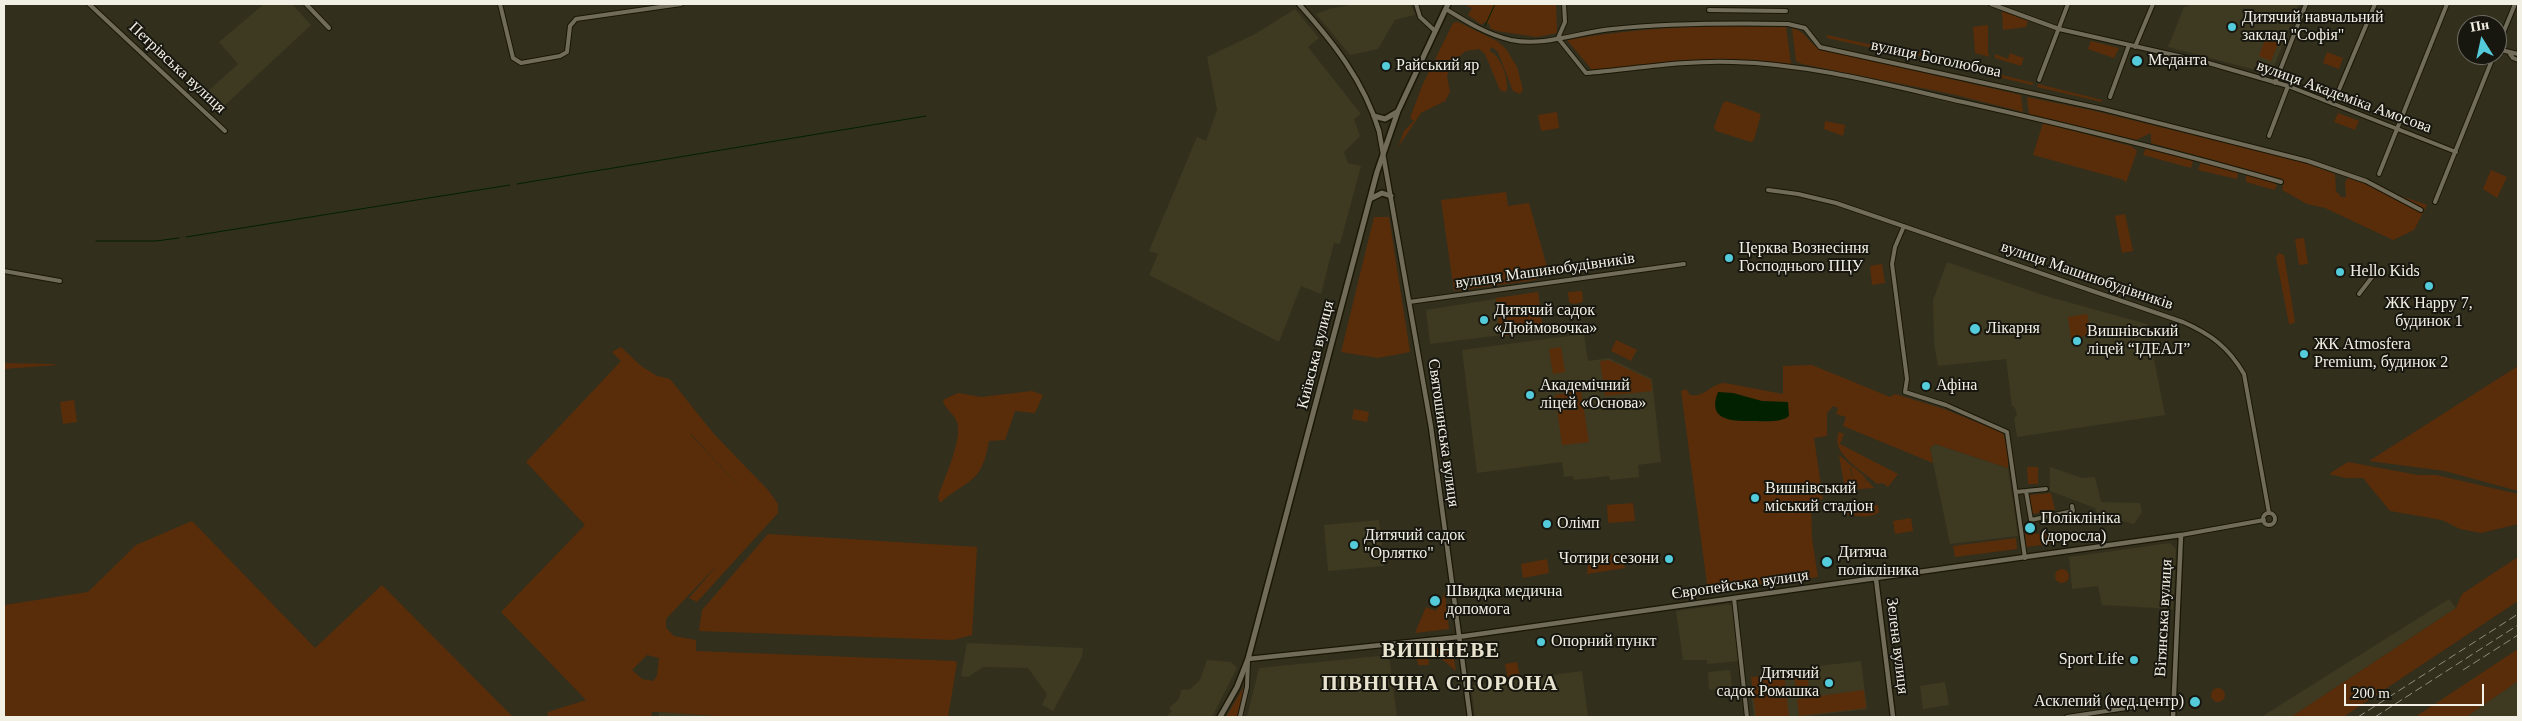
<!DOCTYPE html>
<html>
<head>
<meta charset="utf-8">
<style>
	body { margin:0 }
	#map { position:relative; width:2522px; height:721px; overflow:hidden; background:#322f1d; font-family:Georgia,serif }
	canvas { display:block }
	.frame { position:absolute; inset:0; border:5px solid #f2f0e5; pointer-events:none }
	.north { position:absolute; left:2457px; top:15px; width:50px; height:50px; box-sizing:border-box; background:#18170f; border:1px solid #6f6e65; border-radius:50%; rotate:350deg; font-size:14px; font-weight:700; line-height:20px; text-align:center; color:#f2f0e5 }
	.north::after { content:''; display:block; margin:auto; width:18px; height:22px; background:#53cbdb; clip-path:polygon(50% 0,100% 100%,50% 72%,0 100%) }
	.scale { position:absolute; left:2344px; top:684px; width:140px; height:22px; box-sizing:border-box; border:2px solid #f2f0e5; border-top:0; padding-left:6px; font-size:15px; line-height:18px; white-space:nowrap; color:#f2f0e5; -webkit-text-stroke:4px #18170f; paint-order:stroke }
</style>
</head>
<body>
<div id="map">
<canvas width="2522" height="721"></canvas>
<div class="frame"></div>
<div class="north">Пн</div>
<div class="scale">200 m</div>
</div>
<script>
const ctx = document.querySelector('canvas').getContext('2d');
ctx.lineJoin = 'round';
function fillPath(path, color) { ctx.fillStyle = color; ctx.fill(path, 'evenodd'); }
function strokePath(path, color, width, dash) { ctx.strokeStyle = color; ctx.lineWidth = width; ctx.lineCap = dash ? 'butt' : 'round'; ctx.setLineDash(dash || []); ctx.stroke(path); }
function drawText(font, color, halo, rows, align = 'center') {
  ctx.font = font + ' Georgia,serif'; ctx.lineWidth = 4; ctx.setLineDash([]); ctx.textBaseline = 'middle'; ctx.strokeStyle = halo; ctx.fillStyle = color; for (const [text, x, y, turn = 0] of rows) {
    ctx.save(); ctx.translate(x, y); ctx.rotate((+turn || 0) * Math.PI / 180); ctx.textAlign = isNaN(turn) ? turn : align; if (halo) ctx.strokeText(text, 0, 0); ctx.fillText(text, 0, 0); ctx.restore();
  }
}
const built = new Path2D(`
	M264,4H292L311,25L223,107L208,91L238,64L219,42Z
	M1355,4H1411L1415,15L1395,20L1378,49L1350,55L1316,14L1329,9Z
	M2189,4H2299L2271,74L2168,47L2184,7H2187Z
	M1295,9L1319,38L1308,47L1361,114L1354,119L1360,136L1344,152L1348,163L1361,166L1340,244L1334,243L1321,294L1301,286L1279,342L1149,275L1158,254L1149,251L1197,137L1206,141L1217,110L1207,57L1255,34Z
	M1947,262L2046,296L2147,324L2165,415L2017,437L2014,418L2017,415L2015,408L2012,406L2006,359L1938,366L1934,343L1933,300Z
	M1538,292L1543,330L1430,344L1426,310Z
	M1584,334L1588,361L1609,358L1652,379L1661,462L1638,465L1639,477L1610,480L1609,476L1574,480L1573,476L1564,477L1562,462L1477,473L1462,350Z
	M1935,444L2008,468L2018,536L1950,544L1930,448Z
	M2050,467L2082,478L2095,477L2101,502L2140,503L2142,512L2134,524L2097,514L2095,508L2050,491Z
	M1379,520L1384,566L1328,571L1324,525Z
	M2170,543L2176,549L2173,609L2102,605L2098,586L2072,589L2069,557Z
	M2449,599L2456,608L2291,717H2261Z
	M1728,604L1732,606L1739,661L1707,664V660H1683L1676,611Z
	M967,643L1083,648L1082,657L1053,711L1042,705L1047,694L1028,668L983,667L968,677L961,676Z
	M1389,655L1397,717H1247L1259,668Z
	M1207,660L1231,662L1237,668L1212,717H1166L1172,711L1169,708L1179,699L1181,690L1190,689L1200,680Z
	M1861,661L1867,709L1799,717H1754L1751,691L1785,687L1784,670Z
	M1730,670L1732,688L1709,690L1708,672Z
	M1582,671L1588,717H1475L1471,686Z
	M2518,681V717H2466L2510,686Z
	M1945,682L1949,705L1923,709L1920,686Z
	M659,712L716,716L659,717Z`);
const green = new Path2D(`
	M1468,4H1556L1557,33L1537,37L1497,31L1491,29L1489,24L1484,22L1482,25L1468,15L1472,8L1467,6Z
	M2002,11L2028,21L2026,27L2003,30Z
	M1458,22L1497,41L1506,49L1517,67L1523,90L1520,94L1513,91L1498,52L1492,47L1489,51C1501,55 1508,78 1507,90L1505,92L1500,90L1485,54L1479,49L1466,51L1453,61L1447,76L1450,92L1445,101L1421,113L1398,147L1404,131L1414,121L1410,118L1422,86L1453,23Z
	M1988,25V53L1990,57L1975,53L1973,27Z
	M1719,26L1786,27L1791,64L1732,60L1592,70L1567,40C1618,31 1667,27 1719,26Z
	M1792,28C1806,31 1808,43 1820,49L2021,95L2023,112L1952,94L1802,64L1796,61Z
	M2268,32L2281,37L2271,61L2259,56Z
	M1827,35L1877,46V49L1827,38Z
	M2091,41L2119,48L2114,58L2088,49Z
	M1880,47L1915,55L1918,52L1924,53L1927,57L1963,65L1961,68L1925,60L1924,56L1917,55L1915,58L1879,50Z
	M2327,52L2343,58L2339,69L2323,63Z
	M2010,53L2023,58L2025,54L2021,66L1995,58V54L2008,59Z
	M1965,66L2034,83L2032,85L1964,69Z
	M2038,84L2102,100V102L2037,87Z
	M2027,97L2095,111L2302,162L2335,174L2336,191L2341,197H2346L2345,182L2348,178L2427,205L2414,230L2393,240L2325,208L2307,204L2282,190L2284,182L2282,179L2151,143V133L2136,140L2029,114Z
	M1726,101L1761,114L1754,140L1751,142L1716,131L1714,127L1723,103Z
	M1557,112L1559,128L1541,131L1538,115Z
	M2338,113L2359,121L2355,130L2334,122Z
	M1825,121L1845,125L1843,136L1824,129Z
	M2043,123L2131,146L2137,151L2126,183L2124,180L2033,155Z
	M2146,148L2193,161L2191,168L2143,155Z
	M2201,162L2238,172L2237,179L2198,170Z
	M2491,170L2507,177L2497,198L2483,189Z
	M2246,175L2275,183L2277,186L2274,190L2246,182Z
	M1506,192L1508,206L1529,203L1549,274L1538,275L1536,280L1454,291L1441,200Z
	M2125,214L2133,251L2122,253L2115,216Z
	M1374,217H1389L1410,352L1378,358L1341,352Z
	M2304,238L2308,264L2299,265L2295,239Z
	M2279,253L2284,255L2295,322L2291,324H2289L2276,257Z
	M1882,264L1885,283L1872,285L1870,266Z
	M1582,291L1583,300L1581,303L1573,304L1569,302L1568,292Z
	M1538,292L1543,330L1500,337L1496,298Z
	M2087,314L2091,335L2071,338L2068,317Z
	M1616,340L1637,350L1631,361L1611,351Z
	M621,347L641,366L657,376L670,379L713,433L768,490L778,504V513L697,602L689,598L719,563L666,619V628L674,636L696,640V651L955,661L957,663L948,717H731L659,712H652L651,717H547L548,712L586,700L501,612L585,525L526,462L621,361L612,352ZM690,433L764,513L690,434ZM647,655L659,658L657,676L653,681L642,679L632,670Z
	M1561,347L1565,372L1553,374L1549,349Z
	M1609,360L1651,380L1652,391L1605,396L1600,361Z
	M4,363L54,364L56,365L4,369Z
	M1812,365L1890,397L1895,394L1944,409L2003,433L2008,450V468L1935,444L1930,448L1933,463L1843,426L1846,417L1836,414L1838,408L1833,406L1827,413V436L1814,438L1823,499L1811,501L1812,539L1818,577L1708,591L1681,391L1686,389L1690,395C1705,398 1710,384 1725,383L1783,394V366Z
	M2518,366V491L2445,471L2369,461Z
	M1032,391L1043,395L1035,413L1015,411L1005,440L989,441C981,485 970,477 940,503L938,497C944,479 963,439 957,422C954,413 945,410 943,400L958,393L981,397Z
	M1581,391L1589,442L1562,445L1555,395Z
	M74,400L77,422L63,424L60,402Z
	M1354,409L1369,412L1367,422L1352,419Z
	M1839,432L1844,434L1840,444L1898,474L1888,487L1883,483L1877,484C1863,471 1829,453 1839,432Z
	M1839,455L1853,467L1850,468L1854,487L1851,468L1854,467L1865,477L1866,484V479L1874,488L1845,490Z
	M2348,462L2418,475H2436L2518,494V524L2481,533L2460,529L2442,520L2390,511L2363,478H2345L2329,474Z
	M2027,467H2038V484H2028Z
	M2051,493L2055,510L2032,514L2029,495Z
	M1633,503L1635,521L1608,523L1607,505Z
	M1878,505L1879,512C1869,520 1858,515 1846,515L1844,510Z
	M1911,518L1913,531L1895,534L1893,521Z
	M192,521L315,648L382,585L513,717H4V605L88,592L136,545Z
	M2035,531L2036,534L2051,532L2052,537H2056L2057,543L2026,547L2025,533Z
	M768,534L977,547L972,635L953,640L699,631L702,610Z
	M2016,538L2017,549L1955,557L1953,546Z
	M1622,553L1625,568L1587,574L1589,557Z
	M2518,557V601L2343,717H2291L2456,608L2462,594Z
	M1547,559L1549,573L1523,578L1521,564Z
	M2055 576a7 7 0 1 1 14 0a7 7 0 1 1-14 0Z
	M1445,592L1449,629L1415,633L1426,607L1436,611Z
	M1452,647L1456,671L1430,649Z
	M2518,649V681L2466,717H2415Z
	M1427,650L1429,665H1418L1416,651Z
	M1517,662L1520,678L1508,680L1505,664Z
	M1784,674L1789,717H1756L1751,677Z
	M1807,674L1810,695L1797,697L1794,676Z
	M1245,685L1237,717H1226Z
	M2211 695a7 7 0 1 1 14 0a7 7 0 1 1-14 0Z
	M1864,690L1866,708L1799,716L1797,699Z`);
const water = new Path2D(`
	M1718,392L1733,393L1762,401L1788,402L1789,416C1781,423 1764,421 1754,421C1734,421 1706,422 1718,392Z`);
const stream = new Path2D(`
	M1485,26L1495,4
	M517,184L926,116
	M186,237L510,185
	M96,241H156L179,238`);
const minor = new Path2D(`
	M89,4L225,131
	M306,4L329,28
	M500,4L513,58L521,63L560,56L567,52L570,26L576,19L681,4
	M1416,4L1420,17L1434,30
	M1991,4L2059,29L2205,62L2288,86L2456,152
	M1446,9C1467,22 1486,34 1511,40C1545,47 1579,32 1612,29C1671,23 1729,23 1788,24L1805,28L1820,47L2103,109L2308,161L2366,181L2421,210
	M1709,10L1786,11
	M1558,38L1586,73C1634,69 1684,60 1733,62C1810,64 1888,85 1963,102C2070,126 2176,152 2281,182
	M1558,38L1565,22L1564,4
	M2135,47L2153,4
	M2497,48L2515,4
	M2497,49L2518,54
	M2510,54L2513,58L2518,60
	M2039,80L2068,4
	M2275,83L2306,4
	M2110,97L2129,45
	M2333,104L2375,4
	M2269,136L2288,86
	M2379,174L2447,4
	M1768,190L1798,194L1836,203L2183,322C2211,334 2229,348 2244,374L2269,513
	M2435,202L2494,55
	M1904,226L1895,247L1892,264L1907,379L1905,392L1946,405L2007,432L2025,558
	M4,271L60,281
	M2359,294L2376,272
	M1409,302L1684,264
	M2026,491L2031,520L2073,511L2072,506
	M2016,492L2046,489
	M2263 519a6 6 0 1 1 12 0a6 6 0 1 1-12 0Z
	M2181,535L2264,520
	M1734,598L1747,717
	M1240,717L1247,687L1248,661
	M2067,717L2173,701`);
const tertiary = new Path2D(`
	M1299,4C1333,42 1364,81 1379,131L1431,427L1470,717
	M1876,579L1893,717
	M1248,659L1458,637L2181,535L2173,717`);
const secondary = new Path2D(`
	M1374,116L1385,119L1397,112
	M1370,199L1382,193L1391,196
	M1220,717L1237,687L1248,659L1377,172L1398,111L1448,4`);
const rail = new Path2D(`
	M2463,670L2518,635
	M2358,717L2518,614
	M2375,717L2518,625`);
const markers = [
	[2232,27,5,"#53cbdb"],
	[2137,61,6,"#53cbdb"],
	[1386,66,5,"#53cbdb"],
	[1729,258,5,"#53cbdb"],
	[2340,272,5,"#53cbdb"],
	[2429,286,5,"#53cbdb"],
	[1484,320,5,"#53cbdb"],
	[1975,329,6,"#53cbdb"],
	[2077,341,5,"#53cbdb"],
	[2304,354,5,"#53cbdb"],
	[1926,386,5,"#53cbdb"],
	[1530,395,5,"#53cbdb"],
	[1755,498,5,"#53cbdb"],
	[1547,524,5,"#53cbdb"],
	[2030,528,6,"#53cbdb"],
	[1354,545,5,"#53cbdb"],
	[1669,559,5,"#53cbdb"],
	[1827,562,6,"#53cbdb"],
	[1435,601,6,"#53cbdb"],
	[1541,642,5,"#53cbdb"],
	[2134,660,5,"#53cbdb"],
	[1829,683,5,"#53cbdb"],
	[2195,702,6,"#53cbdb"]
];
const poiNames = [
	["Дитячий навчальний",2242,18],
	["заклад \"Софія\"",2242,36],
	["Меданта",2148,61],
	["Райський яр",1396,66],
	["Церква Вознесіння",1739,249],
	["Господнього ПЦУ",1739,267],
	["Hello Kids",2350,272],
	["ЖК Happy 7,",2429,304,"center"],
	["будинок 1",2429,322,"center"],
	["Дитячий садок",1494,311],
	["«Дюймовочка»",1494,329],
	["Лікарня",1986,329],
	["Вишнівський",2087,332],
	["ліцей “ІДЕАЛ”",2087,350],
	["ЖК Atmosfera",2314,345],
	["Premium, будинок 2",2314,363],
	["Академічний",1540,386],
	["ліцей «Основа»",1540,404],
	["Афіна",1936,386],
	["Вишнівський",1765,489],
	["міський стадіон",1765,507],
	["Поліклініка",2041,519],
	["(доросла)",2041,537],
	["Олімп",1557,524],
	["Дитячий садок",1364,536],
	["\"Орлятко\"",1364,554],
	["Дитяча",1838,553],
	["полікліника",1838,571],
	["Чотири сезони",1659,559,"right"],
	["Швидка медична",1446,592],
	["допомога",1446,610],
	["Опорний пункт",1551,642],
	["Sport Life",2124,660,"right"],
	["Дитячий",1819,674,"right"],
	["садок Ромашка",1819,692,"right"],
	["Асклепий (мед.центр)",2184,702,"right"]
];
const streetNames = [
	["вулиця Боголюбова",1936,59,12],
	["Петрівська вулиця",177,68,43],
	["вулиця Академіка Амосова",2344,97,20],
	["вулиця Машинобудівників",1545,271,-8],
	["вулиця Машинобудівників",2087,276,19],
	["Київська вулиця",1316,355,-76],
	["Святошинська вулиця",1443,433,82],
	["Європейська вулиця",1740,585,-8],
	["Вітянська вулиця",2164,618,-87],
	["Зелена вулиця",1897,646,83]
];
const districtNames = [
	["ВИШНЕВЕ",1441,652],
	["ПІВНІЧНА СТОРОНА",1440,685]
];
fillPath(built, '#3e3921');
fillPath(green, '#5a2d0a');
fillPath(water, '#022100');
strokePath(stream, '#022100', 1);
strokePath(minor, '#1a1706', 6);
strokePath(tertiary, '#1a1706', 7);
strokePath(secondary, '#1a1706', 8);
strokePath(minor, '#706c59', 4);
strokePath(tertiary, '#706c59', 4.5);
strokePath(secondary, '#706c59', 5);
strokePath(rail, '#8f8d7e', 1, [8, 4]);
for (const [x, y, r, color] of markers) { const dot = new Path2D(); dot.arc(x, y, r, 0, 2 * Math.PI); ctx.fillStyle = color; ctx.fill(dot); strokePath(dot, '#18170f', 2); }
drawText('16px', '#f2f0e5', '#18170f', poiNames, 'left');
drawText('16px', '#f2f0e5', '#18170f', streetNames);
ctx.letterSpacing = '1px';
drawText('bold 21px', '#e8e3ce', '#18170f', districtNames);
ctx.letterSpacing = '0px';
</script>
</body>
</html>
